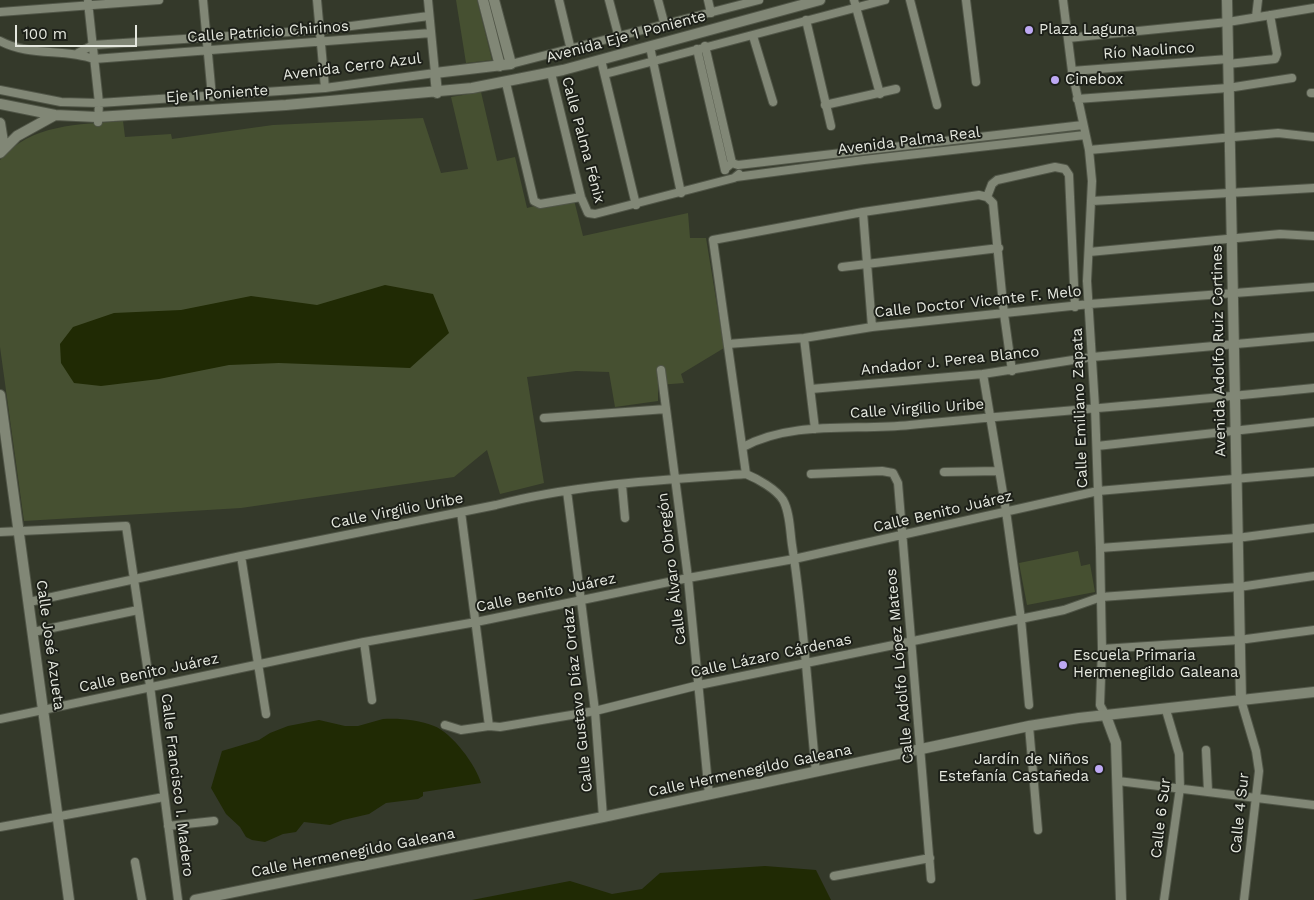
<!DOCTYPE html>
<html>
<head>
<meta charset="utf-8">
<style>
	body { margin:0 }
	#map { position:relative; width:1314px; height:900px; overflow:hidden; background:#34392a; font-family:"Work Sans",sans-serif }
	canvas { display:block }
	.scale { position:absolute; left:15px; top:25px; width:122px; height:22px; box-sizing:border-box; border:2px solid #e5e8df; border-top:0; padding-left:6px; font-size:15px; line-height:18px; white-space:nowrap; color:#e5e8df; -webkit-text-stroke:4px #1d2019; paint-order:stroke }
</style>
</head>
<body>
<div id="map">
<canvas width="1314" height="900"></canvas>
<div class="scale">100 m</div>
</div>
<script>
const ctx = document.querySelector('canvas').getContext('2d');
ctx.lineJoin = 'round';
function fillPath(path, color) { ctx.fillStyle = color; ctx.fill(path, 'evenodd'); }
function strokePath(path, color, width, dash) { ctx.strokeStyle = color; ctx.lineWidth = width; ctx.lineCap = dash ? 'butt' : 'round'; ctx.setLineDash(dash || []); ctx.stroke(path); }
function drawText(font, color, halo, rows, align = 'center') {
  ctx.font = font + ' "Work Sans",sans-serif'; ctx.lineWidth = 4; ctx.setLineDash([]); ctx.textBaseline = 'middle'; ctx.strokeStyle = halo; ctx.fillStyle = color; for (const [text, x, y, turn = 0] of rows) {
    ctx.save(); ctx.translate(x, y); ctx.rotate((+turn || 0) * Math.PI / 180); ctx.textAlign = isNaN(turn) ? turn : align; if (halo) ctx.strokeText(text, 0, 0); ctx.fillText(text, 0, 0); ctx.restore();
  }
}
const green = new Path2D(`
	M456,0H477L492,60L466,63Z
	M481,92L497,161L515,157L527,208L573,196L583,236L688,213L690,238H706L724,348L681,374L684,383L658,385V401L615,407L609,372L576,371L527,377L544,483L500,494L487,450L454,477L241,508L24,521L0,347V160C32,123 78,125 123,121L125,137L171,134L172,139L273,125L423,118L441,173L468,169L451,97Z
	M1078,551L1081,566L1090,564L1095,592L1027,605L1019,563Z`);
const water = new Path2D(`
	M385,285L433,294L449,333L410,368L279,363L229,365L159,379L101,386L74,383L61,363L60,344L73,327L114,313L181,310L251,296L317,305Z
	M383,719C400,718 419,720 434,726C452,733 476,765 481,783L423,792V796L418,799L386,803L369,814L343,820L330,825L304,822L296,832L283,834L265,842L252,840L246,837L240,827L226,814L211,788L222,751L259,740L270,733L288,726L319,720L345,726H358Z
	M765,866L816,870L831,900H472L570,881L612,894L642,889L660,873Z`);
const street = new Path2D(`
	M203,0L212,97
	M317,0L325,88
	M559,0L571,50
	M609,0L619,38
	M658,0L665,26
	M708,0L711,13
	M854,0L880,94
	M910,0L937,105
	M966,0L976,82
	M1063,0L1072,71L1089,150L1092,181L1087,281L1095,407L1100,548L1102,649L1100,705L1106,716
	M88,2L99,103L98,122
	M0,12L159,0
	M1256,17L1258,0
	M806,20L831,126
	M753,36L773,102
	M1068,38L1228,22L1314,8
	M0,41C30,57 64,48 94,59L431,33
	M705,46L732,163
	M650,47L681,193
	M697,49L725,170
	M78,53L93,45L320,30L429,16
	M601,60L636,205
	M511,64L759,0
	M1228,64L1275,59L1277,54L1270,15
	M1072,71L1228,59
	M551,73L581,197L588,213L595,214L734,178L739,174
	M605,74L885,0
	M506,83L534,201L540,204L581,197
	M0,90L61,102L99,103L325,88L435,73L428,0
	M1311,93H1314
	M1077,99L1228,88L1292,78
	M825,105L896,89
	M1089,150L1278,133L1314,137
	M726,168L732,163L738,165L1083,125
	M736,177L864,160L1085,135
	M987,197L992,184L997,180L1055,167L1065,169L1069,175L1075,307
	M987,197L993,203L1004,314L1012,371
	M1092,201L1314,188
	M863,212L872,327
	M1089,252L1280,234L1314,236
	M842,267L999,248
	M804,338L815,429
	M728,344L804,338L872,327L1090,304L1314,287
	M661,370L688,578L709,795
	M983,374L1006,511L1021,619L1029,705
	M811,389L983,374L1092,357L1314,337
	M544,418L666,409
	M1097,446L1314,422
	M743,447C793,420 855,431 910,425C1045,412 1180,402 1314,388
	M944,472L998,471
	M746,474L713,240L863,212L979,195L987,197
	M811,474L882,471L893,473L898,483L931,879
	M622,485L625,518
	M567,491L595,711L603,817
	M461,512L489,726
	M0,532L126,526L150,686L178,900
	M1100,548L1237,538L1314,528
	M241,556L266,714
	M29,602L241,556L496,505C576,484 663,480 746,474C758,479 776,489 783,500C790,512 790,532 792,545C804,620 808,697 816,772
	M33,632L138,610
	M364,642L372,700
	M1102,649L1239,640L1314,630
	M1241,700L1256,751L1259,771L1244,900
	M0,719L364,642L476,622L688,578L794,559L1098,491L1314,472
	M445,725L461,730L489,726L500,727L595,711L699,685L1064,610L1101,597L1239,587L1314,576
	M1029,726L1038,830
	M1206,750L1208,791
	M1118,781L1314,805
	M168,826L214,821
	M0,827L164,797
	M135,862L142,900
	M834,876L930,858
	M1164,900L1180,788L1179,754L1166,710`);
const secondary = new Path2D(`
	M483,0L500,66
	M1227,0L1241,700
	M437,93L435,73L511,64L494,0
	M0,104L55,115L97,117L286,105L472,88L563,70L820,0
	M0,123L4,148
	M0,153L17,136L55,115
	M0,395L69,900
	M1106,716L1116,743L1121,900
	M195,900L603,817L1029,726L1079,718L1314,692`);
const markers = [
	[1029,30,5,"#bea9f4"],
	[1055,80,5,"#bea9f4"],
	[1063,665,5,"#bea9f4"],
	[1099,769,5,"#bea9f4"]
];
const poiNames = [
	["Plaza Laguna",1039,30],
	["Cinebox",1065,80],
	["Escuela Primaria",1073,656],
	["Hermenegildo Galeana",1073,673],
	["Jardín de Niños",1089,760,"right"],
	["Estefanía Castañeda",1089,777,"right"]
];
const streetNames = [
	["Calle Patricio Chirinos",268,32,-4],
	["Avenida Eje 1 Poniente",626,37,-15],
	["Río Naolinco",1149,51,-4],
	["Avenida Cerro Azul",352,67,-7],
	["Eje 1 Poniente",217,94,-4],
	["Calle Palma Fénix",583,140,75],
	["Avenida Palma Real",909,141,-7],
	["Calle Doctor Vicente F. Melo",978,302,-6],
	["Avenida Adolfo Ruiz Cortines",1219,351,-91],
	["Andador J. Perea Blanco",950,361,-6],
	["Calle Emiliano Zapata",1080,408,-92],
	["Calle Virgilio Uribe",917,409,-4],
	["Calle Virgilio Uribe",397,511,-11],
	["Calle Benito Juárez",943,512,-13],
	["Calle Álvaro Obregón",672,569,-97],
	["Calle Benito Juárez",546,593,-12],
	["Calle José Azueta",50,645,82],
	["Calle Lázaro Cárdenas",771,656,-12],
	["Calle Adolfo López Mateos",900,666,-95],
	["Calle Benito Juárez",149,673,-12],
	["Calle Gustavo Díaz Ordaz",578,700,-96],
	["Calle Hermenegildo Galeana",750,771,-12],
	["Calle Francisco I. Madero",177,785,83],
	["Calle 4 Sur",1240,813,-84],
	["Calle 6 Sur",1161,818,-83],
	["Calle Hermenegildo Galeana",353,853,-11]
];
fillPath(green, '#465031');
fillPath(water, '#202a04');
strokePath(street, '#505547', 10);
strokePath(secondary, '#505547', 12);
strokePath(street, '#818776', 8);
strokePath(secondary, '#818776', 10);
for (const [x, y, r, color] of markers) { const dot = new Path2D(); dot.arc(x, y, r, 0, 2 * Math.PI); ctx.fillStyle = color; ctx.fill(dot); strokePath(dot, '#1d2019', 2); }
drawText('15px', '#e5e8df', '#1d2019', poiNames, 'left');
drawText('15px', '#e5e8df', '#1d2019', streetNames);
</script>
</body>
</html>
